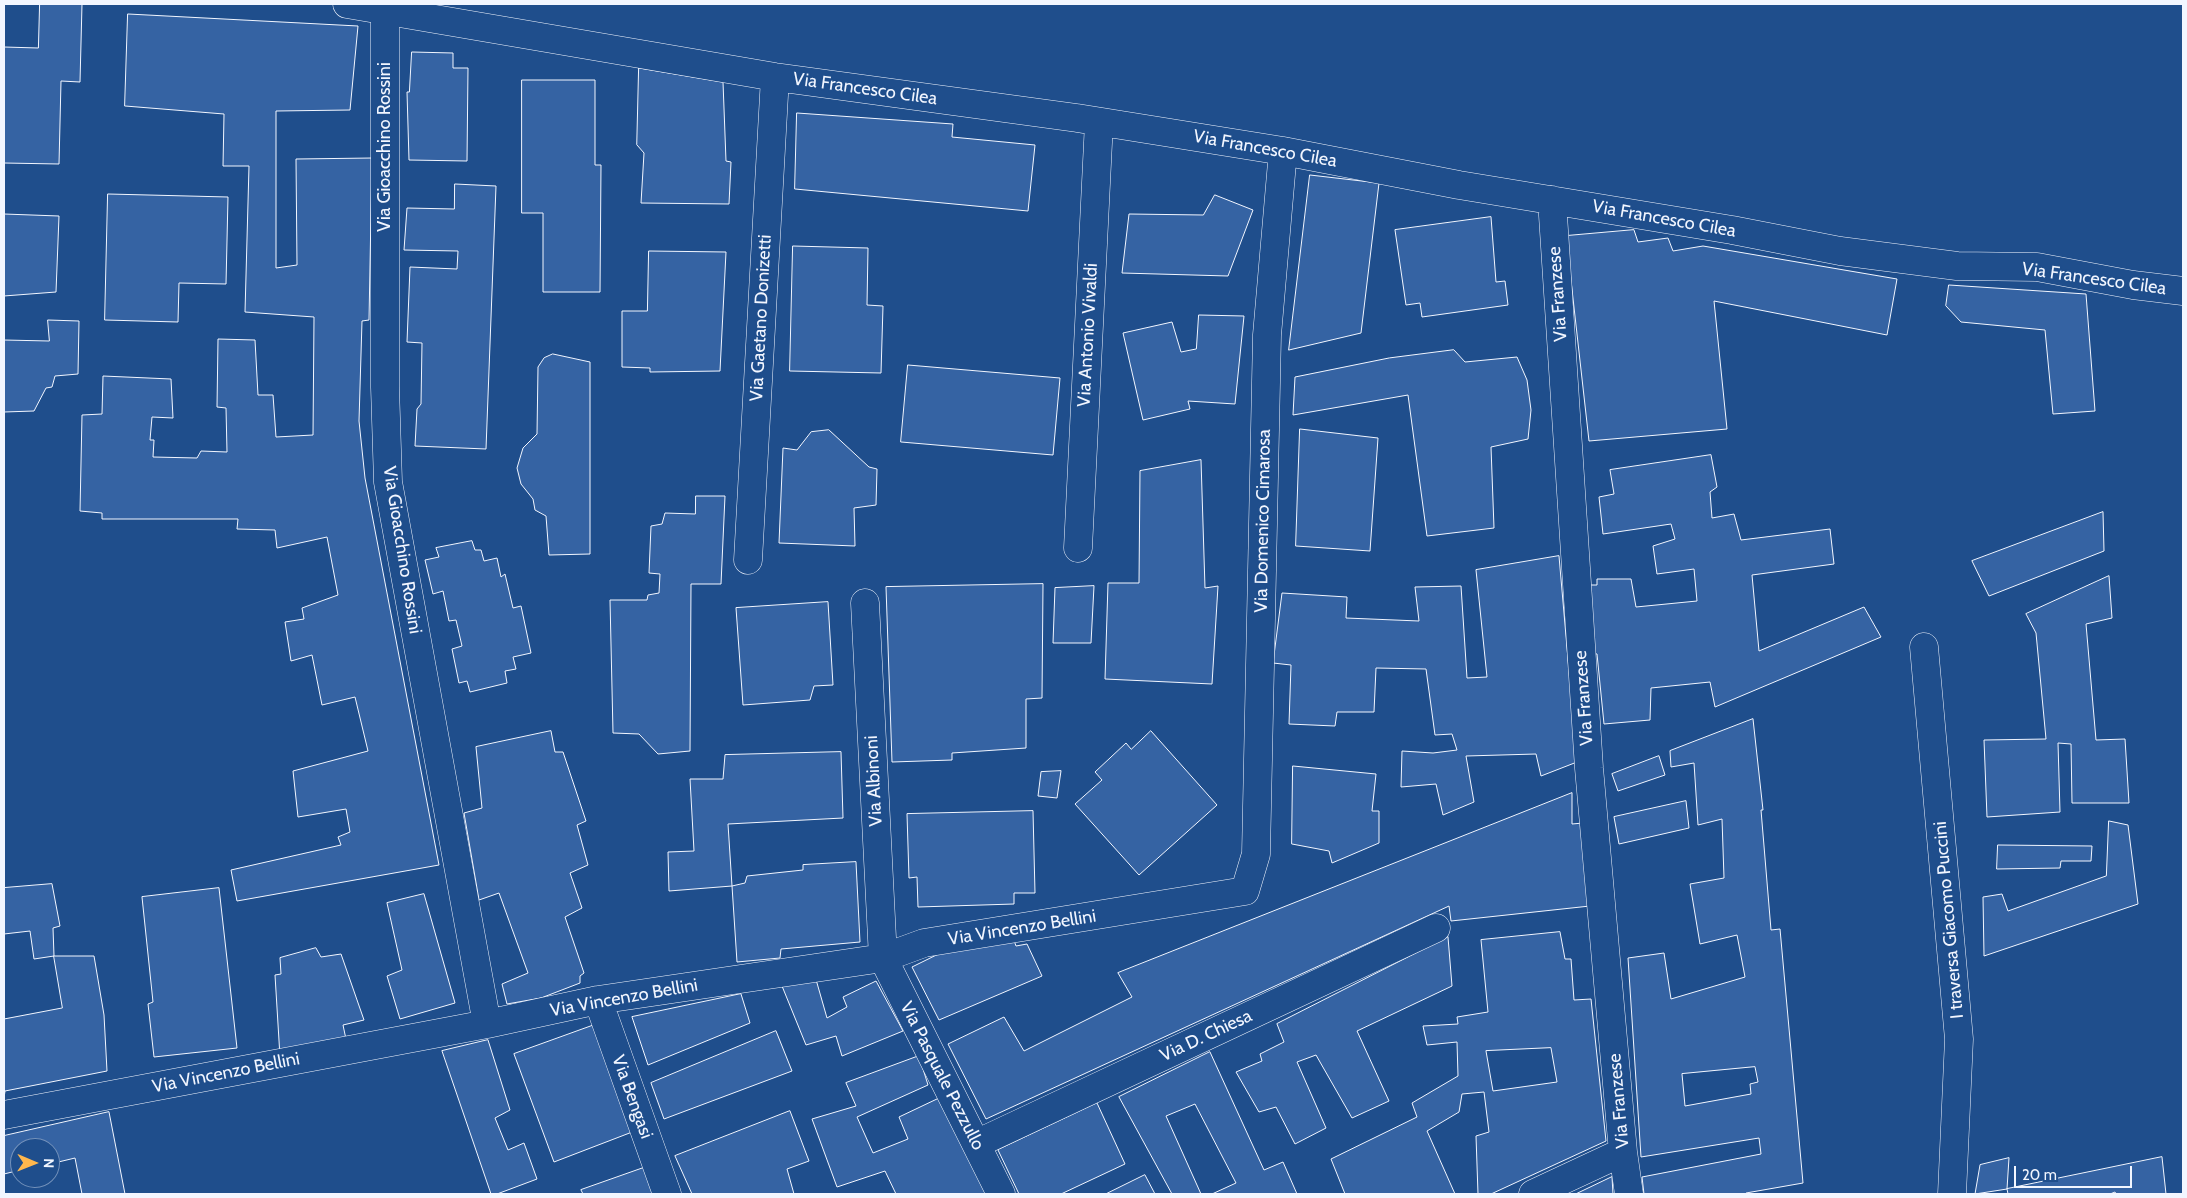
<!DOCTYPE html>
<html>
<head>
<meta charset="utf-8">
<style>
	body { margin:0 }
	#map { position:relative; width:2187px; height:1198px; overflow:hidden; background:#1f4e8c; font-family:Cabin,sans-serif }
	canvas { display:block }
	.frame { position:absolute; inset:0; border:5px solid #f2f6ff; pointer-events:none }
	.north { position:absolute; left:10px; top:1138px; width:50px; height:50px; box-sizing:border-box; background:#1f4e8c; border:1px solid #7391ba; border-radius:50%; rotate:91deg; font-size:14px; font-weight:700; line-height:20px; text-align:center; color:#f2f6ff }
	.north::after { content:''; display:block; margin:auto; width:18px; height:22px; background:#ffb74d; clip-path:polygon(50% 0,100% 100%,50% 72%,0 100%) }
	.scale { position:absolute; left:2014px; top:1166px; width:118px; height:22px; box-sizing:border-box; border:2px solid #f2f6ff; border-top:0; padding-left:6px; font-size:15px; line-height:18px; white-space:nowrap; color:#f2f6ff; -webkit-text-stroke:4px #1f4e8c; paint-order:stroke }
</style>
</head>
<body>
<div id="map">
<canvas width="2187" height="1198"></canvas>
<div class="frame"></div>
<div class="north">N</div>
<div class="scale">20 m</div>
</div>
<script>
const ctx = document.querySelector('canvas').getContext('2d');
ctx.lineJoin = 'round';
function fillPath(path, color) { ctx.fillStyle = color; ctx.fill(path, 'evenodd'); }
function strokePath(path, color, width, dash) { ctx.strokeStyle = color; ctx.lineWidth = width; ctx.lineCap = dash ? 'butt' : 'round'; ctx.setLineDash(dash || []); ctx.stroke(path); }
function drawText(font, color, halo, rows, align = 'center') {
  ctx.font = font + ' Cabin,sans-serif'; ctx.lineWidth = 4; ctx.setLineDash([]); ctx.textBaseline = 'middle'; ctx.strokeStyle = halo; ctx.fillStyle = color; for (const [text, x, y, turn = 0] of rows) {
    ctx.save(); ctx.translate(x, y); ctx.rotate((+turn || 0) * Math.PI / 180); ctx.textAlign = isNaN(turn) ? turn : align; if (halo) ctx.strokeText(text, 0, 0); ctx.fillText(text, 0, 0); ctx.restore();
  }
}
const building = new Path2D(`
	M40,4H82L80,82L61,81L59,164L4,163V47L38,48Z
	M128,14L358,26L350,110L276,111V268L297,265L296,159L372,158L369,320L362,321L359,421L365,478L439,865L237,901L231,870L341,845L338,837L350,832L346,809L298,817L293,771L368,751L355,697L322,705L312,655L291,661L285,622L304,619L302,608L338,595L327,537L277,548L275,530L237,529L238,519H102V513L80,511L82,415L102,414L103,376L171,379L173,418L152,417L150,440H154L153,457L197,458L201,451L227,452L226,408L217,407L218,339L255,340L258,395H273L276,437L313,435L314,317L245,312L249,166H223L224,114L125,106Z
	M412,52L453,53V68H468L467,161L409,160L407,92H409Z
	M639,68L723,82L726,161L731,162L729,204L641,203L644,153L637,145Z
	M522,80H595V165H601L600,292H543V213H522Z
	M797,113L953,124L952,137L1035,145L1028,211L795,189Z
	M1310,175L1379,183L1361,333L1289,350Z
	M455,184L496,186L486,449L415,446L417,409L421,404L422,343L407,342L410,267L457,269L458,251L404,250L407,208L454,209Z
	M108,194L228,197L226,284L179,283L178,322L105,320Z
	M1215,195L1253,210L1228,276L1122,273L1129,214L1203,215Z
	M4,214L59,216L56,292L4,296Z
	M1491,217L1496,282L1505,281L1508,305L1422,317L1420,303L1406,305L1395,230Z
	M1634,230L1638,242L1668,238L1673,251L1703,246L1897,279L1887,335L1714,301L1727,429L1589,441L1566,236Z
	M793,246L868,248L867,305L883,306L881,373L790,371Z
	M649,251L726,252L720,371L650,372V368L622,367V311H647Z
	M1949,285L2086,294L2095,411L2053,414L2045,330L1961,322L1946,306Z
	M1199,315L1244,316L1235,404L1188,401L1190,409L1143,420L1123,333L1172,322L1181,352L1196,349Z
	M48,320L79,321L78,374L55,376L52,387L46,388L34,411L4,412V340L49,341Z
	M1454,350L1465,362L1517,357L1527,380L1531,410L1528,439L1491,447L1494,528L1427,536L1408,395L1293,415L1295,377L1389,358Z
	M553,354L590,362V554L549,555L546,516L535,510L533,499L521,484L517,468L523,448L537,434L538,367L544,358Z
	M908,365L1060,378L1053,455L901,442Z
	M1300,429L1378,438L1370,551L1296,546Z
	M829,430L869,467L877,469L876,505L854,508L855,546L779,543L783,448L797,450L811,432Z
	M1711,455L1717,487L1710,492L1712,518L1734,514L1741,540L1830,529L1834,564L1752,575L1759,651L1864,607L1881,637L1715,707L1710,682L1651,688L1650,720L1604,724L1597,654L1592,653L1586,585H1597V579H1631L1636,607L1697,601L1694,569L1657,574L1653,546L1675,539L1671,524L1603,534L1599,497L1614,494L1610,470Z
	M1201,460L1205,588L1218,586L1212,684L1105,679L1108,583H1139L1140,471Z
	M696,496H725L721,584H691L690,751L658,754L639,734L613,733L610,600H647L648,595L659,593L660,574L649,573L651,526L662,524L665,513L695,514Z
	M2103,512L2104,551L1989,596L1972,561Z
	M472,541L475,550H481L484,561L497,558L501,577L505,574L513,608L521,606L531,653L513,657L516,669L505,671L507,683L470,692L467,681L459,683L452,649L462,646L456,620L449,621L443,591L433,594L425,560L439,557L436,548Z
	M1559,556L1577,762L1541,776L1536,754L1466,756L1474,802L1443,815L1436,784L1401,787L1402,751L1433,753L1457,750L1452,734L1435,735L1426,669L1376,668L1374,712H1337L1335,726L1289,724L1291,665L1273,663L1282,593L1347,597L1346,618L1419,621L1415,587L1461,586L1467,678L1487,677L1476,570Z
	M2109,576L2112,618L2086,624L2096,740L2125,739L2129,803H2072L2071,744L2058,743L2060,812L1987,817L1984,740L2046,739L2036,633L2026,614Z
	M1043,584L1042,698L1026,699V748L952,753V760L892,762L886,587Z
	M1094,586L1091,643H1053L1055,588Z
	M828,602L833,685L814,686L810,700L743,705L736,608Z
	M1753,719L1763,810H1761L1771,930L1780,929L1803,1183L1746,1193V1194H1644L1642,1177L1761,1154L1759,1138L1641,1157L1628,958L1664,953L1671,999L1745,977L1737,935L1700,944L1690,884L1724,878L1722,819L1698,825L1694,763L1671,767L1670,751ZM1755,1067L1758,1082L1750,1084L1751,1094L1685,1106L1682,1074Z
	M551,731L555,752H563L586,821L577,825L588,865L570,873L582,908L565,917L584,973L580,976V983L541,998L507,1004L502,984L528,973L499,893L479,900L464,813L482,808L476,747Z
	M1151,731L1217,805L1139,875L1075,804L1102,780L1095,772L1126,743L1131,749Z
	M841,752L843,818L728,824L732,886L669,891L668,852L694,851L690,779H723L725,755Z
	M1659,756L1665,775L1618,791L1612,774Z
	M1293,766L1376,774L1372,811H1379V843L1332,863L1329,851L1292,844Z
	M1061,771L1057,798L1038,796L1041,772Z
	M1572,793V824L1583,823L1590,906L1451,921L1449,906L986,1119L948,1044L1004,1017L1024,1051L1132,997L1118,973Z
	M1686,801L1689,828L1619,844L1614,817Z
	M1033,811L1035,893H1014V904L918,907L917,877L909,878L907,814Z
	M2109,821L2128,825L2138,904L1984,956L1983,897L2002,894L2008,911L2106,876Z
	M1998,845L2092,846L2091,861H2061L2060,868L1997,869Z
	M856,862L860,942L781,949L780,958L737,962L732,886L745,883L747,876L803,870V865Z
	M52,884L60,926L53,928L54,956L34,959L30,931L4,934V888Z
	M219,888L237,1048L154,1057L148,1004L153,1002L142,897Z
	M424,894L455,1003L400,1019L387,976L402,970L387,903Z
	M1560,932L1565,959H1571L1574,1000L1591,999L1606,1141L1491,1194H1478L1476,1136L1489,1132L1484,1092L1462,1094L1459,1112L1427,1131L1455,1194H1345L1331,1159L1417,1117L1412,1103L1458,1076L1457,1042L1427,1045L1423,1026L1458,1024L1457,1017L1488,1012L1481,940ZM1551,1048L1557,1082L1493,1091L1486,1051Z
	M1012,935L1016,946L1027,944L1042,976L939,1020L912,967L975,936Z
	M1448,937L1452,986L1357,1031L1389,1101L1352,1118L1316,1055L1297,1062L1326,1128L1295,1144L1276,1107L1259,1112L1236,1072L1262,1061L1260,1054L1284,1042L1277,1024Z
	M316,948L321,957L341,954L364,1020L343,1025L347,1044L280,1057L275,975L281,974L280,958Z
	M54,956H94L104,1015L107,1071L5,1091L4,1098V1019L62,1008Z
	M815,976L827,1018L847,1007L843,997L876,981L903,1031L842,1056L836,1036L806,1045L782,986Z
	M741,994L750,1023L648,1065L632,1017Z
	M600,1023L640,1129L554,1162L514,1054Z
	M776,1031L792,1071L664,1119L651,1083Z
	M488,1040L510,1110L495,1118L508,1150L524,1143L537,1179L497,1194H491L442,1051Z
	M1210,1052L1264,1170L1283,1162L1297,1194H1212L1236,1183L1195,1104L1166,1116L1201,1194H1172L1119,1097Z
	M919,1056L928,1085L857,1117L873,1153L908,1139L899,1117L939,1098L986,1194H896L885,1171L837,1187L812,1119L856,1106L846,1083Z
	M1097,1103L1125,1164L1061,1194H1019L998,1150Z
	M790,1111L809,1161L787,1169L794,1194H692L675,1156Z
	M109,1112L125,1194H82L75,1158L50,1164V1148H20V1170L4,1174V1136Z
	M2162,1157L2166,1194H2116L2115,1192L2110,1194H2008L2007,1189Z
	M2009,1158L2007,1189L1975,1194L1980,1165Z
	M649,1166L658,1194H583L581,1190Z
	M1145,1175L1155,1194H1106Z
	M1612,1177L1613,1194H1576Z`);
const minor = new Path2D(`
	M347,4L775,77L1077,118L1283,151L1459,185L1732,230L1840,251L1957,266L2037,267L2133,285L2183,291
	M385,11V387L388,482L487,1024
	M1552,200L1589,768L1623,1152L1629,1194
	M1078,548L1099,122
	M748,560L775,77
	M865,603L883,958L1001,1194
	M1924,647L1959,1039L1952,1194
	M598,1000L667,1194
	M4,1115L487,1024L598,1000L883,958L924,943L1245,891L1256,854L1267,335L1283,151
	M976,1144L1436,928
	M1533,1194L1623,1152`);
const streetNames = [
	["Via Francesco Cilea",865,89,8],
	["Via Gioacchino Rossini",385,147,-90],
	["Via Francesco Cilea",1265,149,10],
	["Via Francesco Cilea",1664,219,10],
	["Via Francesco Cilea",2094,279,8],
	["Via Franzese",1558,294,-94],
	["Via Gaetano Donizetti",761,318,-87],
	["Via Antonio Vivaldi",1088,335,-87],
	["Via Domenico Cimarosa",1263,521,-89],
	["Via Gioacchino Rossini",402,550,81],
	["Via Franzese",1584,698,-94],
	["Via Albinoni",874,781,-93],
	["I traversa Giacomo Puccini",1949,920,-95],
	["Via Vincenzo Bellini",1022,928,-9],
	["Via Vincenzo Bellini",624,998,-10],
	["Via D. Chiesa",1206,1036,-25],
	["Via Vincenzo Bellini",226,1073,-11],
	["Via Pasquale Pezzullo",942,1076,63],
	["Via Bengasi",632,1097,70],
	["Via Franzese",1619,1101,-95]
];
fillPath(building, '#3563a3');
strokePath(building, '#f2f6ff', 1);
strokePath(minor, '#f2f6ff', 29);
strokePath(minor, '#1f4e8c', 28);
drawText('18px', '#f2f6ff', '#1f4e8c', streetNames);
</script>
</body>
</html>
